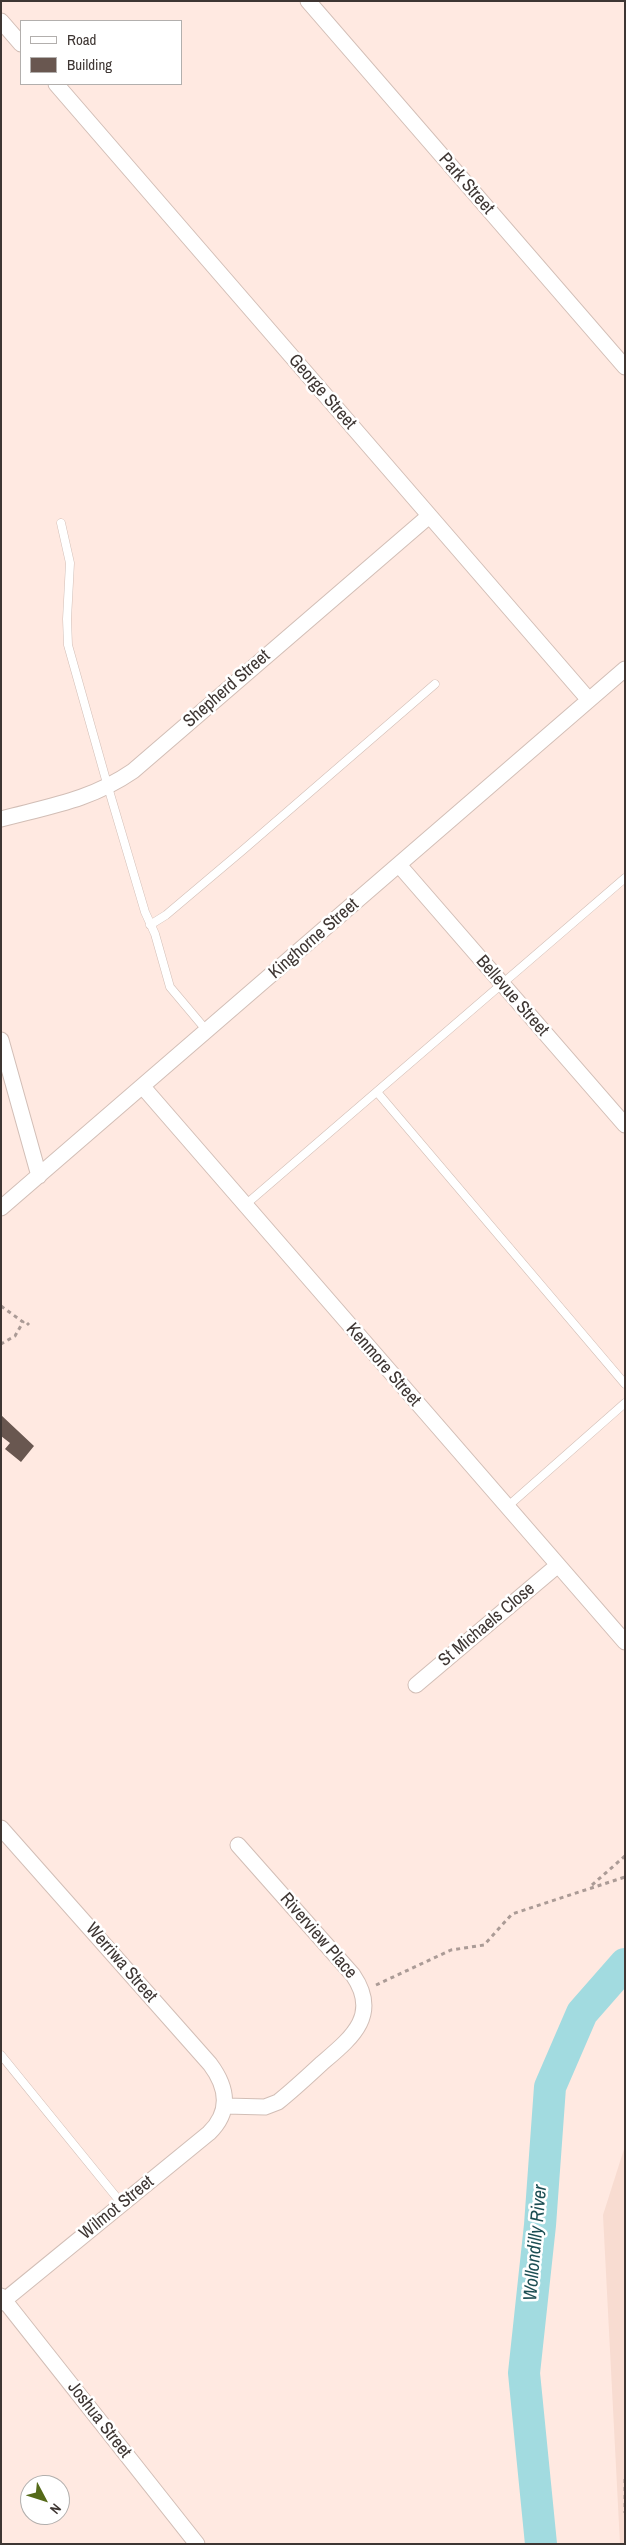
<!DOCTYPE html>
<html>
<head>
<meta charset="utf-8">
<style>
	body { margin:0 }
	#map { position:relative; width:626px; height:2545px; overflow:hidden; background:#ffe9e1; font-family:"Archivo Narrow",sans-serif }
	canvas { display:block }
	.frame { position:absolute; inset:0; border:2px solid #3e3633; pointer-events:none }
	.legend { position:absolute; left:20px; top:20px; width:162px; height:65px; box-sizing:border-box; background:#fff; border:1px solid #b2afad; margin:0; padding:6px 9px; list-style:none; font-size:15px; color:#3e3633 }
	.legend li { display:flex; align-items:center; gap:10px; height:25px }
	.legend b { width:25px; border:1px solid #b2afad }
	.north { position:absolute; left:20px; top:2475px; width:50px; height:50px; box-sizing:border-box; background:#fff; border:1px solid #b2afad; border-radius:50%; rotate:130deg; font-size:14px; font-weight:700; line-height:20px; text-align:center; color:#3e3633 }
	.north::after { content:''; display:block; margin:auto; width:18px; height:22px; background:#556a19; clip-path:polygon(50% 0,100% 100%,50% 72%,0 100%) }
</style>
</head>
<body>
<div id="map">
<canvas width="626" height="2545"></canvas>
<div class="frame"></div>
<ul class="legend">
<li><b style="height:6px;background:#fff"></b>Road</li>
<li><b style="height:14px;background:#695750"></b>Building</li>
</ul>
<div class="north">N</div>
</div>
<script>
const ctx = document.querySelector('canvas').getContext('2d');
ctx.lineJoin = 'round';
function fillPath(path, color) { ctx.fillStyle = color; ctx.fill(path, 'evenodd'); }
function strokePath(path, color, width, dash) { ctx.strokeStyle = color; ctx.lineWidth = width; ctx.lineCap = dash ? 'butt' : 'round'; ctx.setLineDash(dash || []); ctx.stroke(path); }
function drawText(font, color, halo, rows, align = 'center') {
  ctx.font = font + ' "Archivo Narrow",sans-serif'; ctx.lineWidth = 5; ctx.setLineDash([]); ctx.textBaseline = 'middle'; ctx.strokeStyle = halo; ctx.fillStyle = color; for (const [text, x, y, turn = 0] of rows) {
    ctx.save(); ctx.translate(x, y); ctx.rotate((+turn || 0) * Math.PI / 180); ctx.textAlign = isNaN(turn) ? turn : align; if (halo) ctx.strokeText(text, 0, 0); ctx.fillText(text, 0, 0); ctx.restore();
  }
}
const built = new Path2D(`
	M625,2146V2544H620L603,2215Z`);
const river = new Path2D(`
	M541,2544L524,2373L540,2225L550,2087L582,2013L625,1964`);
const building = new Path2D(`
	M1,1415L34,1446L21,1462L5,1449L10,1443L1,1436Z`);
const path = new Path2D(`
	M1,1306L23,1322L15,1336L1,1344
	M27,1323L29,1325
	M592,1885L625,1856
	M376,1985L451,1950L484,1945L512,1914L625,1877
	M625,2479V2513`);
const lane = new Path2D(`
	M61,523L70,563L67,619L68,645L108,787L145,912L155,934L170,987L207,1031
	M150,925L166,915L243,850L435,684
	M377,1092L625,1384
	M244,1206L625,878
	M507,1507L625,1403
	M1,2055L122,2204`);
const street = new Path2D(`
	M308,1L625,367
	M1,21L21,44
	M56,84L589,700
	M1,819C50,806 91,800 133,771L429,516
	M399,865L625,1125
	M1,1040L39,1176
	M143,1087L625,1642
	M1,1208L625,669
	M416,1685L558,1565
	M1,1828L210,2064C228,2088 231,2112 209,2133L1,2303
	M226,2106L265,2107L278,2102C293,2090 307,2077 321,2064C350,2039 381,2016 353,1975L238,1845
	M1,2296L197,2544`);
const streetNames = [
	["Park Street",466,184,49],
	["George Street",322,392,49],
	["Shepherd Street",227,689,-41],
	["Kinghorne Street",314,939,-41],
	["Bellevue Street",512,996,49],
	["Kenmore Street",383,1365,49],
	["St Michaels Close",487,1625,-40],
	["Riverview Place",318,1936,49],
	["Werriwa Street",121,1963,49],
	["Wilmot Street",117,2208,-39],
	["Joshua Street",99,2420,52]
];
const waterNames = [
	["Wollondilly River",536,2243,-85]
];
fillPath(built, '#f8dcd1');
strokePath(river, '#a2dbe0', 32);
fillPath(building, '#695750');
strokePath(lane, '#d2beb6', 9);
strokePath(street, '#d2beb6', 17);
strokePath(path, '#ab9b96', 3, [4, 4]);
strokePath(lane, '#fff', 8);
strokePath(street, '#fff', 15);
drawText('18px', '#3e3633', '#fff', streetNames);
drawText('italic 19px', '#1c4e53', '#fff', waterNames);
</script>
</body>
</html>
